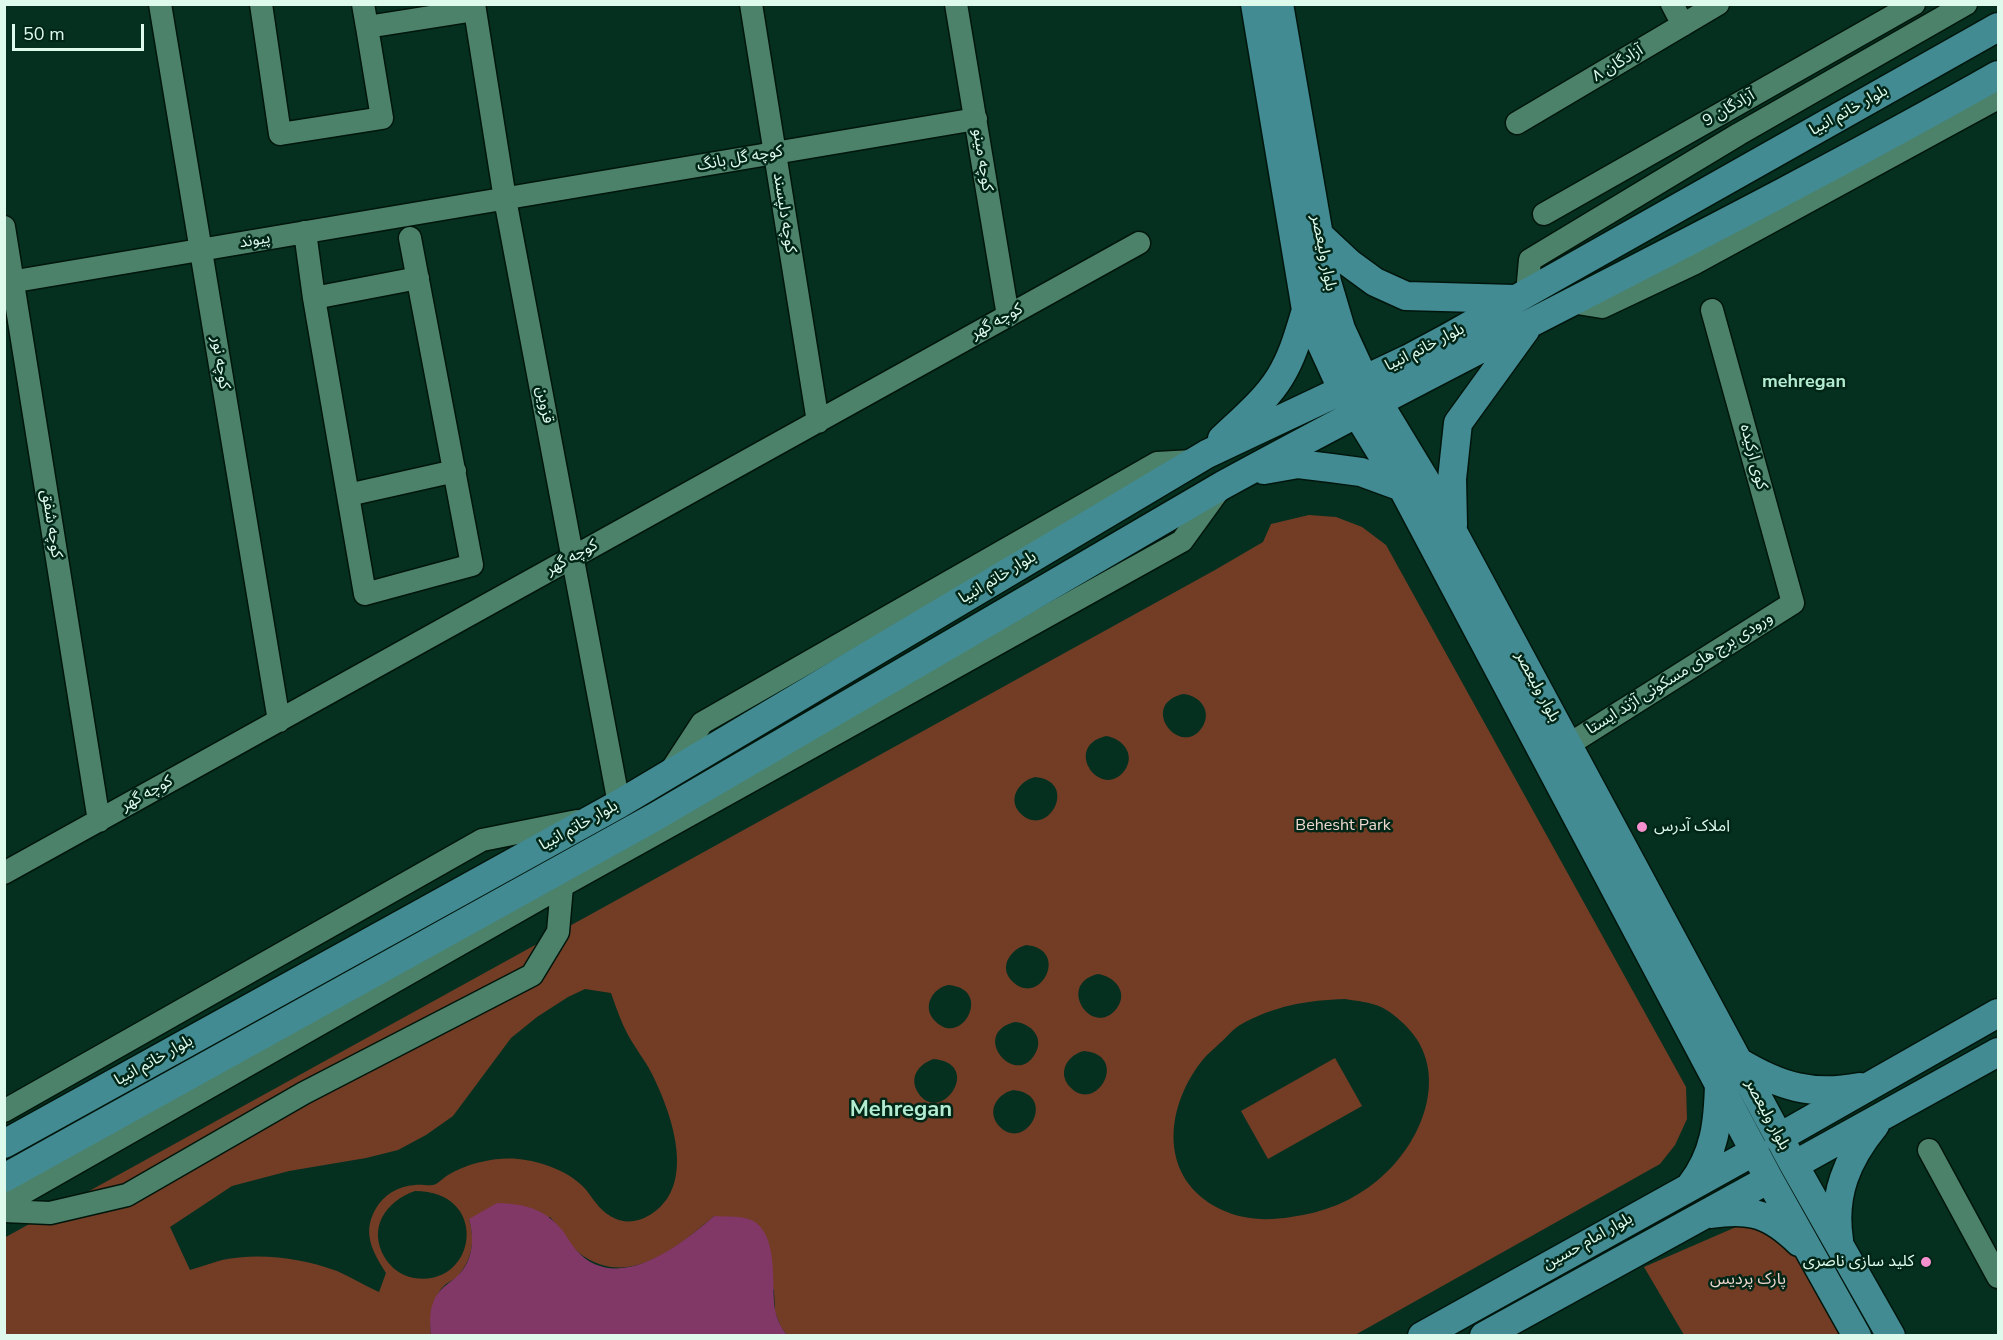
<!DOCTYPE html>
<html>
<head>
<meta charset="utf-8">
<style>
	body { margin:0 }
	#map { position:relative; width:2003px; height:1340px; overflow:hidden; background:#053020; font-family:"Nunito Sans",sans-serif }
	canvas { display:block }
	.frame { position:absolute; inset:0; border:6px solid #defaec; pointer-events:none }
	.scale { position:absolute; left:12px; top:24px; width:132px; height:27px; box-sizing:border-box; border:3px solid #defaec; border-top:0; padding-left:8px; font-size:18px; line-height:21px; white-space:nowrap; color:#defaec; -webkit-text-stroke:4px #002617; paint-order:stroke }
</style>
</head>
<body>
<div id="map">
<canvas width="2003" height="1340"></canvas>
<div class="frame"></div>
<div class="scale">50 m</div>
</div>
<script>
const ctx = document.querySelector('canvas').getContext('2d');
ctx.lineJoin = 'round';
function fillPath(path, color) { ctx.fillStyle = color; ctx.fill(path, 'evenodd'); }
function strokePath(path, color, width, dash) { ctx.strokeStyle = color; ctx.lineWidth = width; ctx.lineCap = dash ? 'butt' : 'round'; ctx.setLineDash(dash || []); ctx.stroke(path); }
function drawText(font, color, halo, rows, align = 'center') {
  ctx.font = font + ' "Nunito Sans","Noto Sans Arabic",sans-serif'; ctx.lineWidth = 5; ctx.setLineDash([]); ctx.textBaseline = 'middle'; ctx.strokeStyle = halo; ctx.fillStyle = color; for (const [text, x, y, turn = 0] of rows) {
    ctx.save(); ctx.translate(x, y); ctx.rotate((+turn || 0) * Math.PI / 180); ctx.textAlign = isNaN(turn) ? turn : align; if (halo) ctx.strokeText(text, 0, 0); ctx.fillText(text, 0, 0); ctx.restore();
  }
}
const green = new Path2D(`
	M1309,515L1336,517L1362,527L1386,545L1686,1087L1687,1119L1675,1145L1660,1164L1355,1335H787L781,1327L775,1312L774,1290L714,1216C677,1248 627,1290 579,1253C569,1245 559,1227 550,1217L469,1219C475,1240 473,1258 458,1276C454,1280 447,1282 443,1287C432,1297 430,1322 431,1335H5L4,1238L1215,570L1263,542L1271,524ZM1183,694C1199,695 1212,710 1203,726C1182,761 1137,705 1183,694ZM1106,736C1122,738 1136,754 1125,770C1102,802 1061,747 1106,736ZM1035,777C1080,781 1048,841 1020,813C1007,799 1019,781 1035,777ZM1026,945C1071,949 1040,1009 1012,981C998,967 1011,949 1026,945ZM1098,974C1114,976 1129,992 1117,1008C1093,1040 1055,984 1098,974ZM948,985C994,988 962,1049 935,1021C921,1007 933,988 948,985ZM585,989L611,993C616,1007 621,1022 628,1035C635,1048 645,1060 652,1074C670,1110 695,1177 658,1209C647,1219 630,1225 616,1219C602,1213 595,1202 587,1191C572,1172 541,1161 518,1159C496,1157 468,1163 448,1175C443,1178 438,1184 433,1185C428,1186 421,1184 415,1185C398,1186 383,1195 375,1210C362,1234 373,1252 386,1273L379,1292C365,1286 351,1277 337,1271C303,1258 258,1252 222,1260C211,1263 201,1267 190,1270L170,1227L232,1186L289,1171L366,1158L398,1150L426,1135L453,1116L511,1038L537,1017L568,997ZM1345,999C1357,1001 1370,1002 1381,1007C1390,1011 1399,1019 1406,1026C1452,1072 1422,1144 1378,1180C1353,1201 1323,1213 1291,1217C1266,1221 1243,1220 1220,1209C1159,1179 1164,1110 1201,1062C1206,1055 1214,1049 1220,1043C1227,1037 1233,1029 1240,1025C1273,1006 1308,1000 1345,999ZM1015,1022C1031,1023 1045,1038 1035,1054C1015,1089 969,1033 1015,1022ZM1084,1051C1130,1055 1097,1115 1070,1087C1056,1072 1069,1054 1084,1051ZM934,1059C985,1064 939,1129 917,1091C909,1076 920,1063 934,1059ZM1013,1090C1059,1094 1026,1154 999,1126C986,1111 997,1094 1013,1090ZM415,1191C491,1191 477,1288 414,1278C402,1276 391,1268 385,1258C367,1228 386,1201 415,1191Z
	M1335,1058L1362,1106L1268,1159L1241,1111Z
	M1743,1224L1787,1241L1844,1335H1684L1644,1267Z`);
const water = new Path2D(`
	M497,1203C525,1204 544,1208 563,1231C567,1237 571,1244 576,1250C617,1296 681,1245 714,1216C726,1217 744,1215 755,1222C779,1239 771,1286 775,1310C777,1319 781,1328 787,1335H431C430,1325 429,1313 433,1303C437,1291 445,1286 454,1279C473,1264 475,1240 469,1219Z`);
const minor = new Path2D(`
	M160,4L279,721
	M261,4L280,134L382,118L367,27L475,10
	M363,4L367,27
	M474,4L505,199L619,804
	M751,4L818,422
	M956,4L1008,316
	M1672,4L1683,25
	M1517,123L1718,4
	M1544,214L1914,4
	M4,227L99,821
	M305,232L314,298L365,594L472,565L410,238
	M4,283L976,119
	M1527,293L1530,260L1739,134L1966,4
	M314,298L418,278
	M1571,302L1602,307L1693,264L1998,98
	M348,495L455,471
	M1568,745L1793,603L1712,310
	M670,772L702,723L1157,463L1193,461
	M4,873L1139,243
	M4,1111L482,840L577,821
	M1929,1150L1998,1277
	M4,1204L562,886L1182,541L1219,490
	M4,1211L50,1213L127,1195L304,1093L532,975L558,932L562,886`);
const major = new Path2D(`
	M1255,4L1306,310L1342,389L1402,487L1769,1179L1857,1336
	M1279,4L1327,282L1341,329L1364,379L1424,478L1794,1165L1891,1336
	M1319,235L1349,263L1375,282L1406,296L1514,299
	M1222,439C1242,420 1266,400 1280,377C1293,356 1299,333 1306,310
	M1264,470L1298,464L1331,468L1361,472L1402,487
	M1453,525L1452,479L1458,423L1526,329
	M1739,1062C1781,1087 1812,1096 1860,1087
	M1780,1137L1998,1013
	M4,1144L619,804L1207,454L1408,359L1449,337L1998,27
	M1794,1165L1998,1052
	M4,1178L653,818L1223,485C1479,345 1744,219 1998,75
	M1691,1185C1715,1154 1718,1122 1719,1084
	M1711,1214C1751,1208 1770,1214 1799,1242
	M1839,1240C1832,1195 1847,1159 1875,1125
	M1422,1336L1755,1151
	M1484,1336L1769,1179`);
const markers = [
	[1642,827,6,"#f790ce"],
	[1926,1262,6,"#f790ce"]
];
const streetNames = [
	["آزادگان ۸",1618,64,-31],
	["آزادگان 9",1729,109,-30],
	["بلوار خاتم انبیا",1849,111,-29],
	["کوچه گل بانگ",740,159,-10],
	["کوچه مینو",982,160,81],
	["کوچه دلپسند",784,213,81],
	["پیوند",255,241,-10],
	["بلوار ولیعصر",1323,253,79],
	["کوچه گهر",997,322,-29],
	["بلوار خاتم انبیا",1425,348,-27],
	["کوچه نور",220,363,81],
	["قزوین",544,405,79],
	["کوی ارکیده",1753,457,75],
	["کوچه شفق",51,524,81],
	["کوچه گهر",572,558,-29],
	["بلوار خاتم انبیا",998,578,-31],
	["ورودی برج های مسکونی آژند ایستا",1680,674,-32],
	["بلوار ولیعصر",1537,687,62],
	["کوچه گهر",147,794,-29],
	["بلوار خاتم انبیا",579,826,-29],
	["بلوار خاتم انبیا",154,1061,-29],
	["بلوار ولیعصر",1767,1115,62],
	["بلوار امام حسین",1588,1242,-29]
];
const parkNames = [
	["Behesht Park",1343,826],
	["پارک پردیس",1748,1280]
];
const poiNames = [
	["املاک آدرس",1654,827],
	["کلید سازی ناصری",1914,1262,"right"]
];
const neighbourhoodNames = [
	["mehregan",1804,383]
];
const districtNames = [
	["Mehregan",901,1111]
];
fillPath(green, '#733d25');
fillPath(water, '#813866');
strokePath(minor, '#00160c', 25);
strokePath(major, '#00160c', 31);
strokePath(minor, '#4d826a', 22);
strokePath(major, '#428b93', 28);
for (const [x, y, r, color] of markers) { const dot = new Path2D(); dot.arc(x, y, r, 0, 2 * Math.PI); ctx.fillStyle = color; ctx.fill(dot); strokePath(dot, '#002617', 2); }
drawText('16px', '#defaec', '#002617', streetNames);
drawText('16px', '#f1d9cf', '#002617', parkNames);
drawText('16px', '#defaec', '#002617', poiNames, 'left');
drawText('bold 18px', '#b4ecd1', '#002617', neighbourhoodNames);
drawText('bold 22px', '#b4ecd1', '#002617', districtNames);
</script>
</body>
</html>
